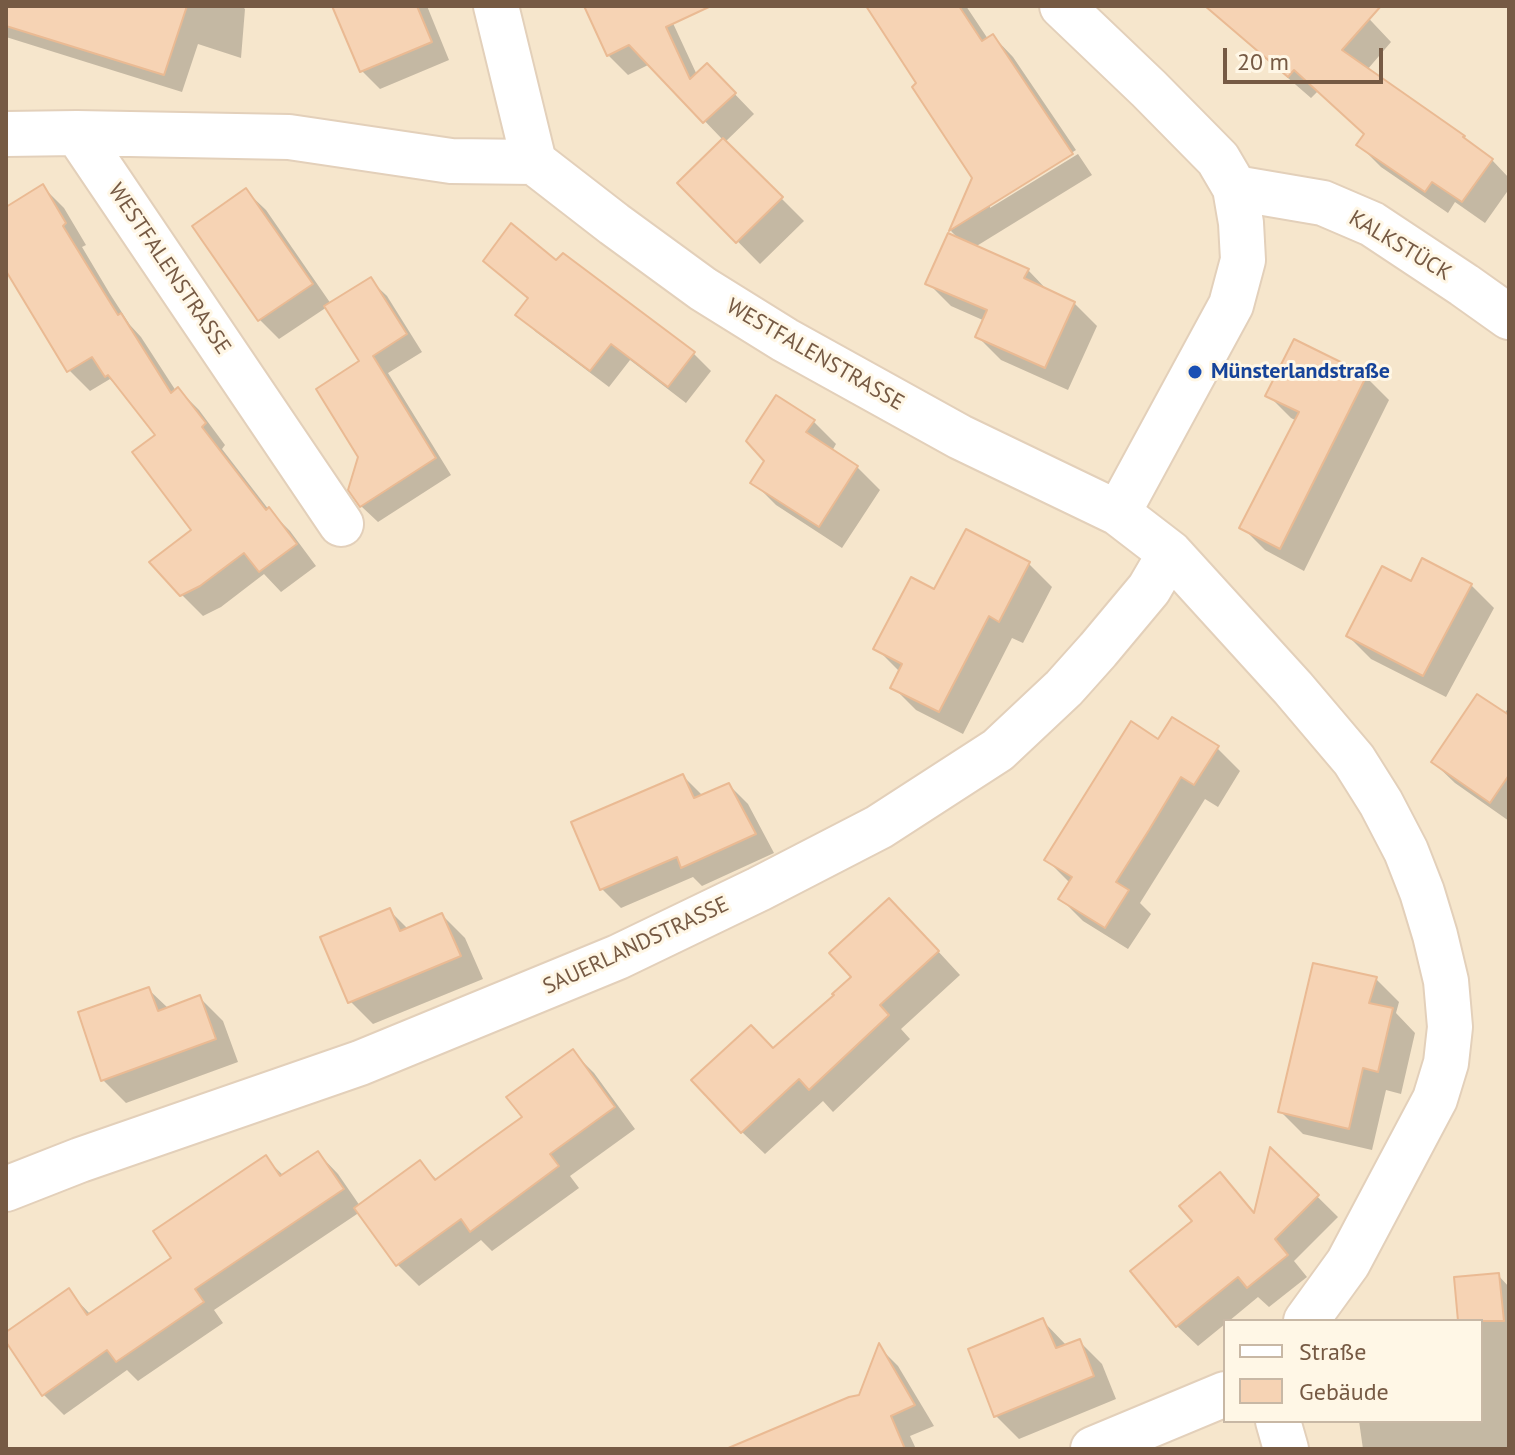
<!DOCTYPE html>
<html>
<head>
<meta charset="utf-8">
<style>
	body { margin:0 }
	#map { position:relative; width:1515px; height:1455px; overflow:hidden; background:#fef4de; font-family:"PT Sans",sans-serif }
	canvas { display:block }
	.frame { position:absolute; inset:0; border:8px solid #765a44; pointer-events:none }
	.legend { position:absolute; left:1223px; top:1319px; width:260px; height:104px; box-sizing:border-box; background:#fff7e6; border:2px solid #c8b8a5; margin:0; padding:10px 14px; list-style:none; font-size:24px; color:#765a44 }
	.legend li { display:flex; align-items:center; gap:16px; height:40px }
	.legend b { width:40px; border:2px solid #c8b8a5 }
	.scale { position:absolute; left:1223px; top:48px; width:160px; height:36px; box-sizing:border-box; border:4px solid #765a44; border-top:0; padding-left:10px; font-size:24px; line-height:28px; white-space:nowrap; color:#765a44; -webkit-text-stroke:6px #fff7e6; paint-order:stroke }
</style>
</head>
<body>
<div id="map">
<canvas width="1515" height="1455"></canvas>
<div class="frame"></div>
<ul class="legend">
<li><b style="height:10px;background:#fff"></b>Straße</li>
<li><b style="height:22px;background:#f6d3b4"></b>Gebäude</li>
</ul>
<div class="scale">20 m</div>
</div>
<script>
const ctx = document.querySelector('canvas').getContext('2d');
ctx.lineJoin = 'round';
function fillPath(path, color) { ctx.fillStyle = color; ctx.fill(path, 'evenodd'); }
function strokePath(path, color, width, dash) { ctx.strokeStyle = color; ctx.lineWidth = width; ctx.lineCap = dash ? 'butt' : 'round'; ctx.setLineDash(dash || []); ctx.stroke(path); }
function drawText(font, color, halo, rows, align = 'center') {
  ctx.font = font + ' "PT Sans",sans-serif'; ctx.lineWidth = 6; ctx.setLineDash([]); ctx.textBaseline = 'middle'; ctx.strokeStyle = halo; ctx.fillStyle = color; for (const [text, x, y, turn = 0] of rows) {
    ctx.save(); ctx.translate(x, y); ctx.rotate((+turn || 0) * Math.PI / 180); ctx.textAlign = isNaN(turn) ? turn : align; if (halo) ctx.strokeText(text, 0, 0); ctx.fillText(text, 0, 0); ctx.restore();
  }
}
const residential = new Path2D(`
	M6,6H1509V1449H6ZM1225,1321H1481V1421H1225Z`);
const shadow = new Path2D(`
	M6,6H242L245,9L241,58L198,44L182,92L6,37Z
	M334,6H427L449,60L380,89L362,71Z
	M586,6H665L697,75L727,86L754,114L725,142L804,221L760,264L680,183L723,140L650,64L628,75L608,55Z
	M869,6H966L988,39L993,36L1013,57L1076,150L990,204V208L1078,154L1092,175L975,247L1028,270L1049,292L1074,303L1097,326L1068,390L1001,360L978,337L985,321L951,306L928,283L961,241L951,231L974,178L919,84Z
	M1205,6H1357L1391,42L1367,70L1463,137L1492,160L1509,178V189L1485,223L1455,202L1448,213L1381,167L1359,145L1366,135L1318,91L1311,98Z
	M43,187L64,208L86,245L82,247L110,294L130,325L141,337L176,391L178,389L199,410L225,445L222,449L269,510L290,531L316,566L281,592L264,574L221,607L203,616L181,594L194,531L158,435L127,397L110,379L90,391L69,370L6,268V209Z
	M246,191L266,210L331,304L370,280L387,296L422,352L388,373L451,475L378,522L361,506L362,362L327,307L279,339L260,320L195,227Z
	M563,256L694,354L711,371L686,403L630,360L609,387L536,332L518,315L529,300L486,261L557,263Z
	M1366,377L1389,400L1304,571L1265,550L1242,527L1297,421L1291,418L1268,395Z
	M813,421L836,444L832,451L857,467L880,490L842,548L776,505L753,482Z
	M1029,564L1052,587L1023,643L1012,638L963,734L916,710L893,687L900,672L876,648Z
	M1411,584L1471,585L1494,608L1446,697L1371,659L1348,636Z
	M1509,707V821L1455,783L1433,762L1504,714Z
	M1159,742L1217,748L1240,771L1218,807L1205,799L1140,903L1151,914L1128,949L1083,921L1060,898L1070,883L1046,859Z
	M683,776L703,796L729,785L748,804L774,853L702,886L693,877L621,908L602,889Z
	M389,910L408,929L442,915L465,938L483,979L373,1024L350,1001Z
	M912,923L960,975L901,1029L910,1039L833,1112L823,1101L765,1154L742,1132L774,1050L836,996Z
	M1376,979L1399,1002L1396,1013L1415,1033L1401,1094L1386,1090L1372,1150L1303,1134L1280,1111Z
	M148,989L169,1009L200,998L223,1021L238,1062L126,1103L103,1080Z
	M572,1051L594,1073L635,1129L570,1176L579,1188L492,1251L481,1240L419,1286L398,1265L360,1212L214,1310L223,1323L138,1381L127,1370L64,1415L43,1394L6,1339V1334L68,1291L91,1315L174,1259L265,1158L284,1176L318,1153L338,1174L360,1206L419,1162L438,1181L525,1117Z
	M1271,1151L1338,1217L1294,1261L1307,1277L1269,1307L1258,1297L1229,1321H1225V1324L1198,1346L1177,1326L1133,1271L1194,1221L1220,1175L1256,1214Z
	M1498,1275L1509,1287V1449H1363L1359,1421H1481V1321H1460Z
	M1043,1321L1067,1346L1079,1341L1102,1364L1116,1399L1019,1439L996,1416Z
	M879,1347L898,1366L934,1426L910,1436L916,1449H791L860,1397Z`);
const building = new Path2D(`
	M6,6H187L164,75L6,26Z
	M332,6H417L432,42L360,72Z
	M584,6H711L666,27L690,79L707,63L736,93L703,123L629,45L607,56Z
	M866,6H959L982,41L993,34L1073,154L949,231L972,178L912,87L916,83Z
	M1205,6H1381L1342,50L1465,136L1463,137L1493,159L1462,202L1432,182L1425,192L1356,145L1364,134L1294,70L1288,77Z
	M723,138L783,197L736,243L677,183Z
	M43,184L66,223L63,226L90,270L118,315L121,313L171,393L178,387L206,423L202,427L266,510L269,507L297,544L259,572L244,553L200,586L180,596L149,562L191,530L132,452L155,435L108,375L105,377L92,357L67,372L6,271V207Z
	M246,188L313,284L258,321L192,226Z
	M511,223L556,260L563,253L695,352L668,387L611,344L590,371L515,315L528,298L483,261Z
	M948,233L1029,269L1024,278L1075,302L1045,368L975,337L987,310L925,284Z
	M371,277L407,334L373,356L436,458L360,507L348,490L358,457L316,389L359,361L324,306Z
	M1294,339L1367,375L1280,549L1239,528L1299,412L1265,396Z
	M776,395L815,420L806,432L858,466L819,527L750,483L764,461L746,441Z
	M966,529L1030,562L999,622L989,616L939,712L890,688L902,664L873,649L911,577L934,589Z
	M1422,558L1472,584L1423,676L1346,636L1382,566L1411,581Z
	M1477,694L1509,715V775L1490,803L1431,762Z
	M1172,717L1219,746L1194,785L1181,777L1149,830L1116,882L1129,890L1105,928L1058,899L1072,877L1044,860L1131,721L1158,739Z
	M683,774L694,798L729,783L756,834L681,868L677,857L600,890L571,822Z
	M889,898L939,951L880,1005L889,1015L809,1090L799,1079L741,1133L691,1080L751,1025L773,1048L834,995L832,994L851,977L829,953Z
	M390,908L400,931L442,913L461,956L348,1003L320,937Z
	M1313,963L1377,977L1369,1003L1393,1008L1378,1072L1363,1068L1349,1129L1278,1112Z
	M149,987L158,1011L200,995L216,1039L101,1081L78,1012Z
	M573,1049L615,1107L550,1154L559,1166L470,1232L461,1219L396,1266L354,1208L420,1160L435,1180L480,1147L522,1117L506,1097Z
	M1270,1147L1319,1195L1275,1239L1288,1255L1247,1288L1238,1277L1176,1327L1130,1271L1192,1221L1179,1206L1220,1172L1254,1213Z
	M318,1151L344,1189L195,1289L204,1302L116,1362L107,1350L42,1396L6,1342V1332L69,1288L87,1315L171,1258L153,1231L266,1155L280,1176Z
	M1499,1273L1504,1321H1458L1454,1277Z
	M1043,1318L1056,1348L1080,1339L1094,1376L994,1417L968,1349Z
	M879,1343L915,1405L891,1416L905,1449H726L849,1397L859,1395Z`);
const minor = new Path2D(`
	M496,6L534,162L614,224L703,289L785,340L960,437L1118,513L1170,553L1293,688L1354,760L1381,803L1406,851L1422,892L1435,935L1446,981L1450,1027L1446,1063L1435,1099L1348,1263L1306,1321
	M1062,6L1149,89L1218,159L1235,188L1241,223L1243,260L1231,305L1118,513
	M77,133L341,524
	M6,134L77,133L289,137L451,161L534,162
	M1235,188L1323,203L1372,224L1464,285L1509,317
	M6,1189L80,1160L360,1063L618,957L759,889L879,827L998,750L1064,688L1098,650L1149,589L1170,553
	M1278,1421L1286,1449
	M1093,1449L1225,1394`);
const markers = [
	[1195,372,8,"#1a4fb4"]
];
const streetNames = [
	["KALKSTÜCK",1400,246,31],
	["WESTFALENSTRASSE",169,269,56],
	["WESTFALENSTRASSE",815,355,30],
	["SAUERLANDSTRASSE",636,946,-25]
];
const transitNames = [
	["Münsterlandstraße",1211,372]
];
fillPath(residential, '#f6e6cc');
fillPath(shadow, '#0003');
fillPath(building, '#f6d3b4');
strokePath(building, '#eaba93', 2);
strokePath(minor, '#e3d0ba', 48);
strokePath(minor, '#fff', 44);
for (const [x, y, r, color] of markers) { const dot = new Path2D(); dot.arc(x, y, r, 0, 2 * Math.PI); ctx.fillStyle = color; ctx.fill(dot); strokePath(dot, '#fff7e6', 3); }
drawText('22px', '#765a44', '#fff7e6', streetNames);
drawText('bold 22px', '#164399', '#fff7e6', transitNames, 'left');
</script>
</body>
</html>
